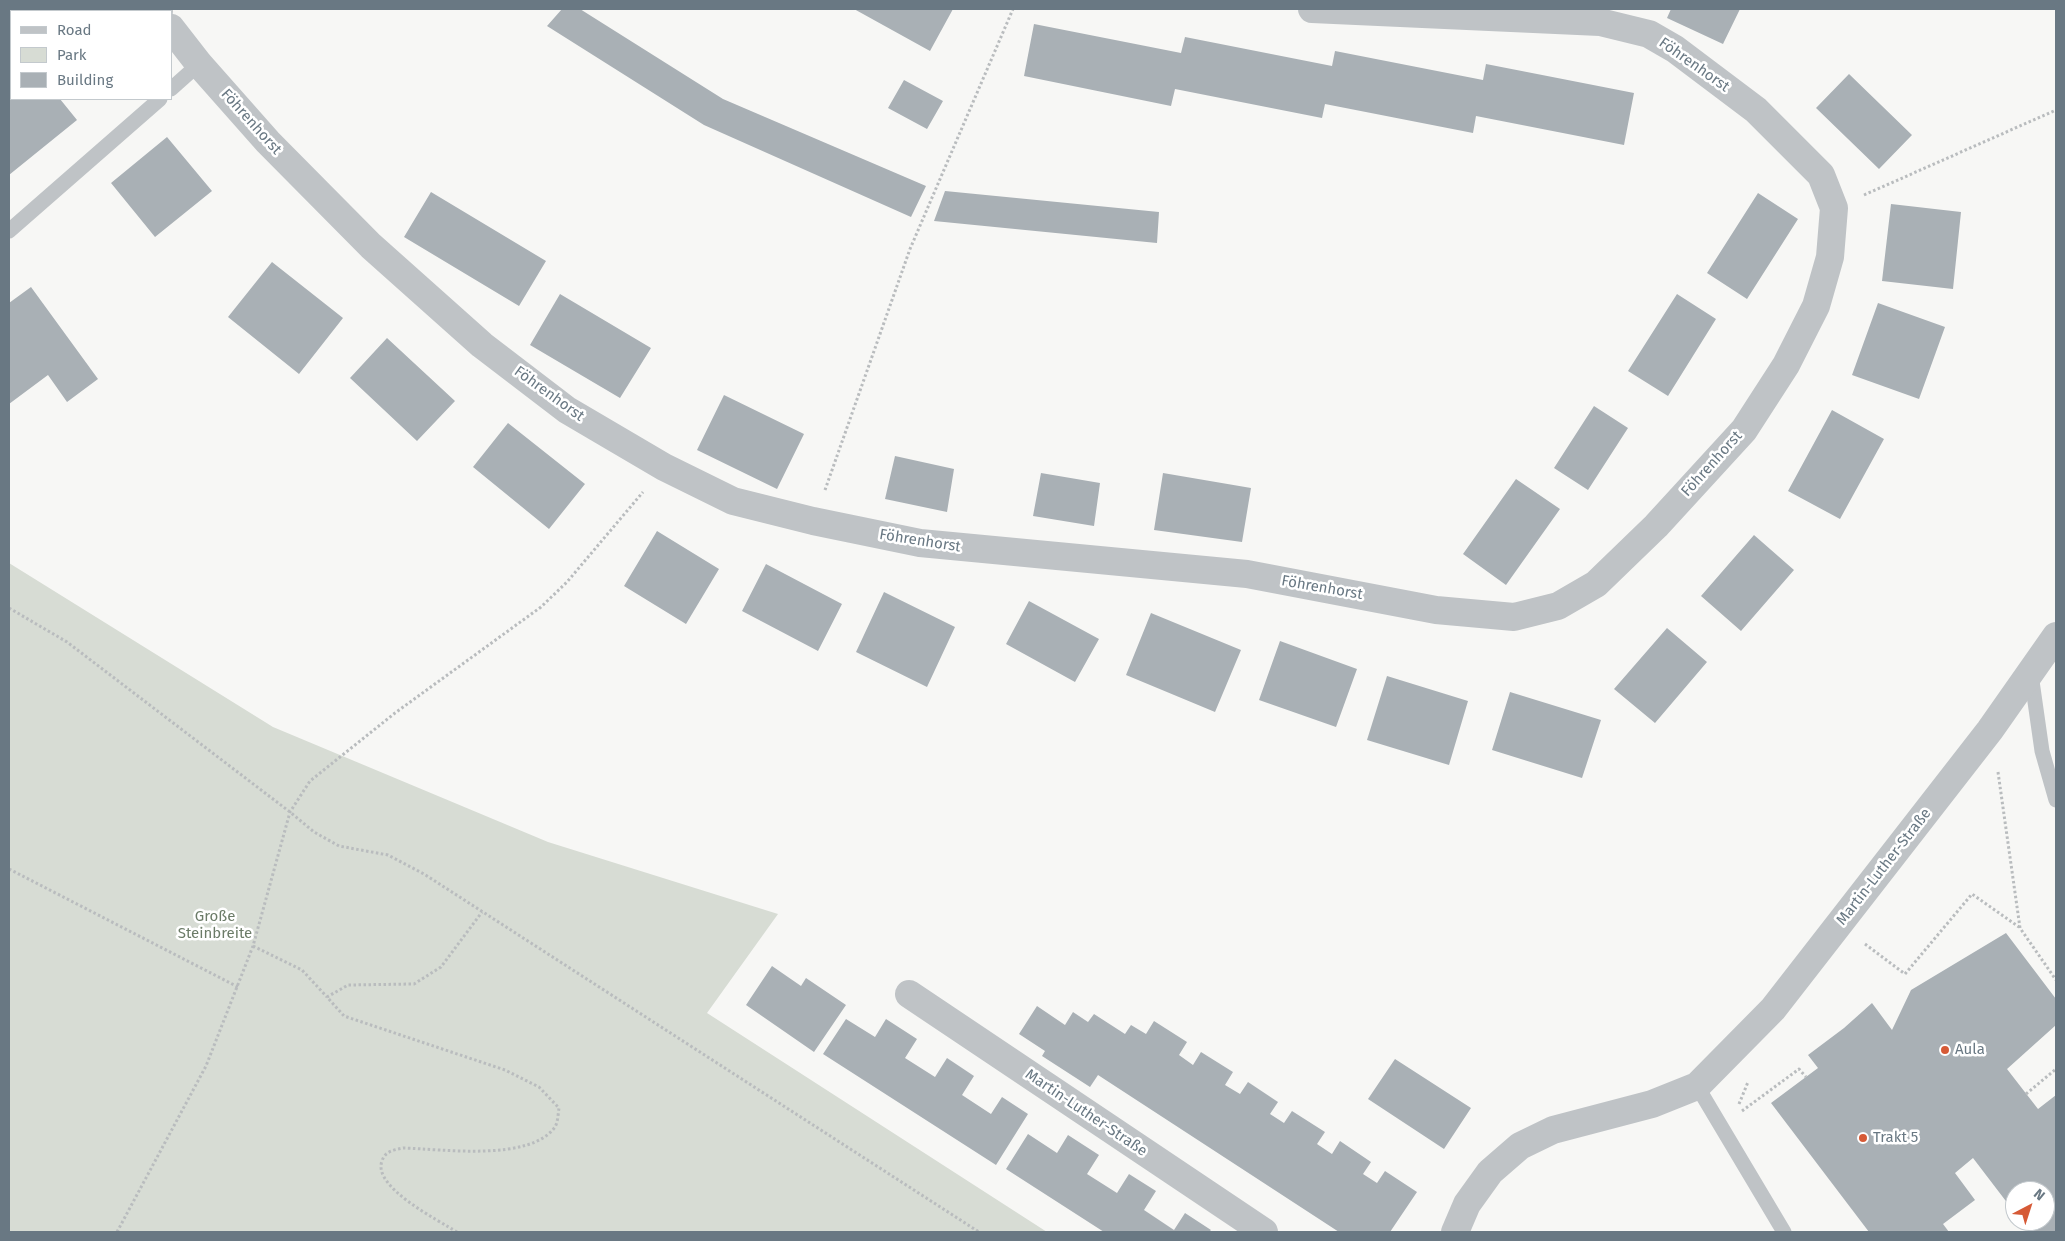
<!DOCTYPE html>
<html>
<head>
<meta charset="utf-8">
<style>
	body { margin:0 }
	#map { position:relative; width:2065px; height:1241px; overflow:hidden; background:#f7f7f5; font-family:"Fira Sans",sans-serif }
	canvas { display:block }
	.frame { position:absolute; inset:0; border:10px solid #697883; pointer-events:none }
	.legend { position:absolute; left:10px; top:10px; width:162px; height:90px; box-sizing:border-box; background:#fff; border:1px solid #c3c9cd; margin:0; padding:6px 9px; list-style:none; font-size:15px; color:#697883 }
	.legend li { display:flex; align-items:center; gap:10px; height:25px }
	.legend b { width:25px; border:1px solid #c3c9cd }
	.north { position:absolute; left:2005px; top:1181px; width:50px; height:50px; box-sizing:border-box; background:#fff; border:1px solid #c3c9cd; border-radius:50%; rotate:40deg; font-size:14px; font-weight:700; line-height:20px; text-align:center; color:#697883 }
	.north::after { content:''; display:block; margin:auto; width:18px; height:22px; background:#d65a36; clip-path:polygon(50% 0,100% 100%,50% 72%,0 100%) }
</style>
</head>
<body>
<div id="map">
<canvas width="2065" height="1241"></canvas>
<div class="frame"></div>
<ul class="legend">
<li><b style="height:6px;background:#bfc3c6"></b>Road</li>
<li><b style="height:14px;background:#d7dcd4"></b>Park</li>
<li><b style="height:14px;background:#a9b0b5"></b>Building</li>
</ul>
<div class="north">N</div>
</div>
<script>
const ctx = document.querySelector('canvas').getContext('2d');
ctx.lineJoin = 'round';
function fillPath(path, color) { ctx.fillStyle = color; ctx.fill(path, 'evenodd'); }
function strokePath(path, color, width, dash) { ctx.strokeStyle = color; ctx.lineWidth = width; ctx.lineCap = dash ? 'butt' : 'round'; ctx.setLineDash(dash || []); ctx.stroke(path); }
function drawText(font, color, halo, rows, align = 'center') {
  ctx.font = font + ' "Fira Sans",sans-serif'; ctx.lineWidth = 5; ctx.setLineDash([]); ctx.textBaseline = 'middle'; ctx.strokeStyle = halo; ctx.fillStyle = color; for (const [text, x, y, turn = 0] of rows) {
    ctx.save(); ctx.translate(x, y); ctx.rotate((+turn || 0) * Math.PI / 180); ctx.textAlign = isNaN(turn) ? turn : align; if (halo) ctx.strokeText(text, 0, 0); ctx.fillText(text, 0, 0); ctx.restore();
  }
}
const green = new Path2D(`
	M9,563L273,727L548,842L778,914L707,1013L1047,1232H9Z`);
const building = new Path2D(`
	M562,9H580L723,99L926,186L911,217L704,125L547,26Z
	M854,9H953L930,51Z
	M1671,9H1740L1723,44L1667,18Z
	M1034,24L1181,53L1185,37L1332,66L1335,51L1483,80L1486,64L1634,93L1624,145L1476,116L1473,133L1325,104L1322,118L1175,89L1171,106L1024,76Z
	M11,51V99H60L77,120L9,175V53Z
	M1849,74L1912,135L1879,169L1816,108Z
	M904,80L943,101L927,129L888,108Z
	M167,137L212,191L155,237L111,183Z
	M945,191L1159,212L1157,243L934,221Z
	M431,192L546,261L519,306L404,237Z
	M1758,193L1798,219L1747,299L1707,273Z
	M1891,204L1961,212L1953,289L1882,281Z
	M272,262L343,318L299,374L228,317Z
	M31,287L98,379L67,402L48,375L9,404V303Z
	M560,294L651,348L620,398L530,345Z
	M1677,294L1716,319L1668,396L1628,371Z
	M1878,303L1945,327L1919,399L1852,375Z
	M387,338L455,401L417,441L350,378Z
	M724,395L804,434L777,489L697,450Z
	M1594,406L1628,428L1588,490L1554,468Z
	M1832,410L1884,439L1840,519L1788,491Z
	M508,423L585,484L549,529L473,467Z
	M895,456L954,469L947,512L885,499Z
	M1041,473L1100,483L1094,526L1033,516Z
	M1163,473L1251,488L1242,542L1154,530Z
	M1516,479L1560,509L1506,585L1463,554Z
	M657,531L719,569L686,624L624,586Z
	M1754,535L1794,570L1741,631L1701,596Z
	M766,564L842,604L818,651L742,611Z
	M884,592L955,627L927,687L856,652Z
	M1029,601L1099,639L1075,682L1006,644Z
	M1151,613L1241,650L1215,712L1126,675Z
	M1667,628L1707,662L1655,723L1614,689Z
	M1280,641L1357,669L1336,727L1259,700Z
	M1387,676L1468,701L1449,765L1367,740Z
	M1510,692L1601,720L1582,778L1492,750Z
	M2006,933L2056,999V1025L2007,1069L2038,1109L2056,1095V1232H2029L2021,1221H2045V1191H2015V1213L1973,1158L1955,1173L1975,1200L1943,1224L1949,1232H1869L1771,1103L1818,1068L1808,1055L1844,1028L1872,1003L1892,1030L1911,990Z
	M772,966L801,986L806,978L846,1005L814,1052L746,1005Z
	M1037,1006L1065,1025L1073,1012L1088,1022L1094,1014L1125,1034L1131,1025L1146,1034L1154,1021L1187,1042L1179,1055L1193,1065L1201,1052L1233,1072L1225,1085L1240,1094L1248,1082L1278,1102L1270,1114L1284,1123L1292,1111L1325,1132L1317,1144L1332,1154L1340,1141L1371,1162L1363,1174L1377,1183L1385,1171L1417,1192L1390,1232H1339L1098,1075L1090,1087L1042,1056L1045,1051L1019,1034Z
	M846,1019L875,1037L886,1019L917,1039L905,1058L935,1077L947,1058L974,1076L962,1095L991,1114L1002,1097L1028,1114L996,1165L823,1054Z
	M1395,1059L1471,1108L1444,1149L1368,1099Z
	M1028,1134L1057,1153L1068,1135L1099,1155L1087,1174L1117,1193L1129,1174L1156,1191L1144,1210L1174,1230L1185,1213L1211,1230L1209,1232H1104L1006,1169Z`);
const path = new Path2D(`
	M1864,195L2056,110
	M825,490L910,249L1013,9
	M9,608L67,642L290,812L314,832L339,846L388,855L424,874L979,1232
	M1998,772L2020,928L2056,980
	M9,869L238,987
	M1865,944L1905,974L1972,894L2019,927
	M253,946L302,970L327,997
	M2026,1094L2056,1069
	M1739,1104L1748,1082
	M1742,1111L1799,1069L1806,1077
	M117,1232L206,1066L253,946L290,812L310,781L395,713L541,607L567,582L643,492
	M457,1232C438,1220 372,1187 382,1161C385,1151 394,1150 403,1148C442,1149 530,1162 555,1127C558,1122 558,1114 559,1108L539,1087L505,1070L344,1016L327,997L348,985L414,984L441,967L482,912`);
const lane = new Path2D(`
	M171,89L199,64
	M9,231L160,99
	M2031,674L2042,751L2056,800
	M1697,1086L1784,1232`);
const street = new Path2D(`
	M157,9L159,11
	M171,28L199,64L268,142L371,246L482,345L567,410L664,467L733,501L813,521L920,543L1247,574L1436,610L1514,617L1558,606L1596,584L1656,526L1744,430L1786,365L1816,306L1830,257L1834,208L1821,175L1756,110L1675,49L1649,34L1600,22L1312,9
	M909,994L1264,1232
	M1455,1232L1467,1204L1490,1172L1520,1146L1553,1130L1652,1104L1697,1086L1773,1009L1990,730L2056,636`);
const markers = [
	[1945,1050,5,"#d65a36"],
	[1863,1138,5,"#d65a36"]
];
const streetNames = [
	["Föhrenhorst",1694,65,35],
	["Föhrenhorst",251,122,48],
	["Föhrenhorst",549,394,36],
	["Föhrenhorst",1712,464,-48],
	["Föhrenhorst",920,541,9],
	["Föhrenhorst",1322,588,10],
	["Martin-Luther-Straße",1884,867,-52],
	["Martin-Luther-Straße",1086,1113,34]
];
const parkNames = [
	["Große",215,917],
	["Steinbreite",215,934]
];
const poiNames = [
	["Aula",1955,1050],
	["Trakt 5",1873,1138]
];
fillPath(green, '#d7dcd4');
fillPath(building, '#a9b0b5');
strokePath(path, '#b9bcbe', 3, [2.5, 2.5]);
strokePath(lane, '#bfc3c6', 15);
strokePath(street, '#bfc3c6', 28);
for (const [x, y, r, color] of markers) { const dot = new Path2D(); dot.arc(x, y, r, 0, 2 * Math.PI); ctx.fillStyle = color; ctx.fill(dot); strokePath(dot, '#fff', 2); }
drawText('15px', '#697883', '#fff', streetNames);
drawText('15px', '#6b7b67', '#fff', parkNames);
drawText('15px', '#697883', '#fff', poiNames, 'left');
</script>
</body>
</html>
